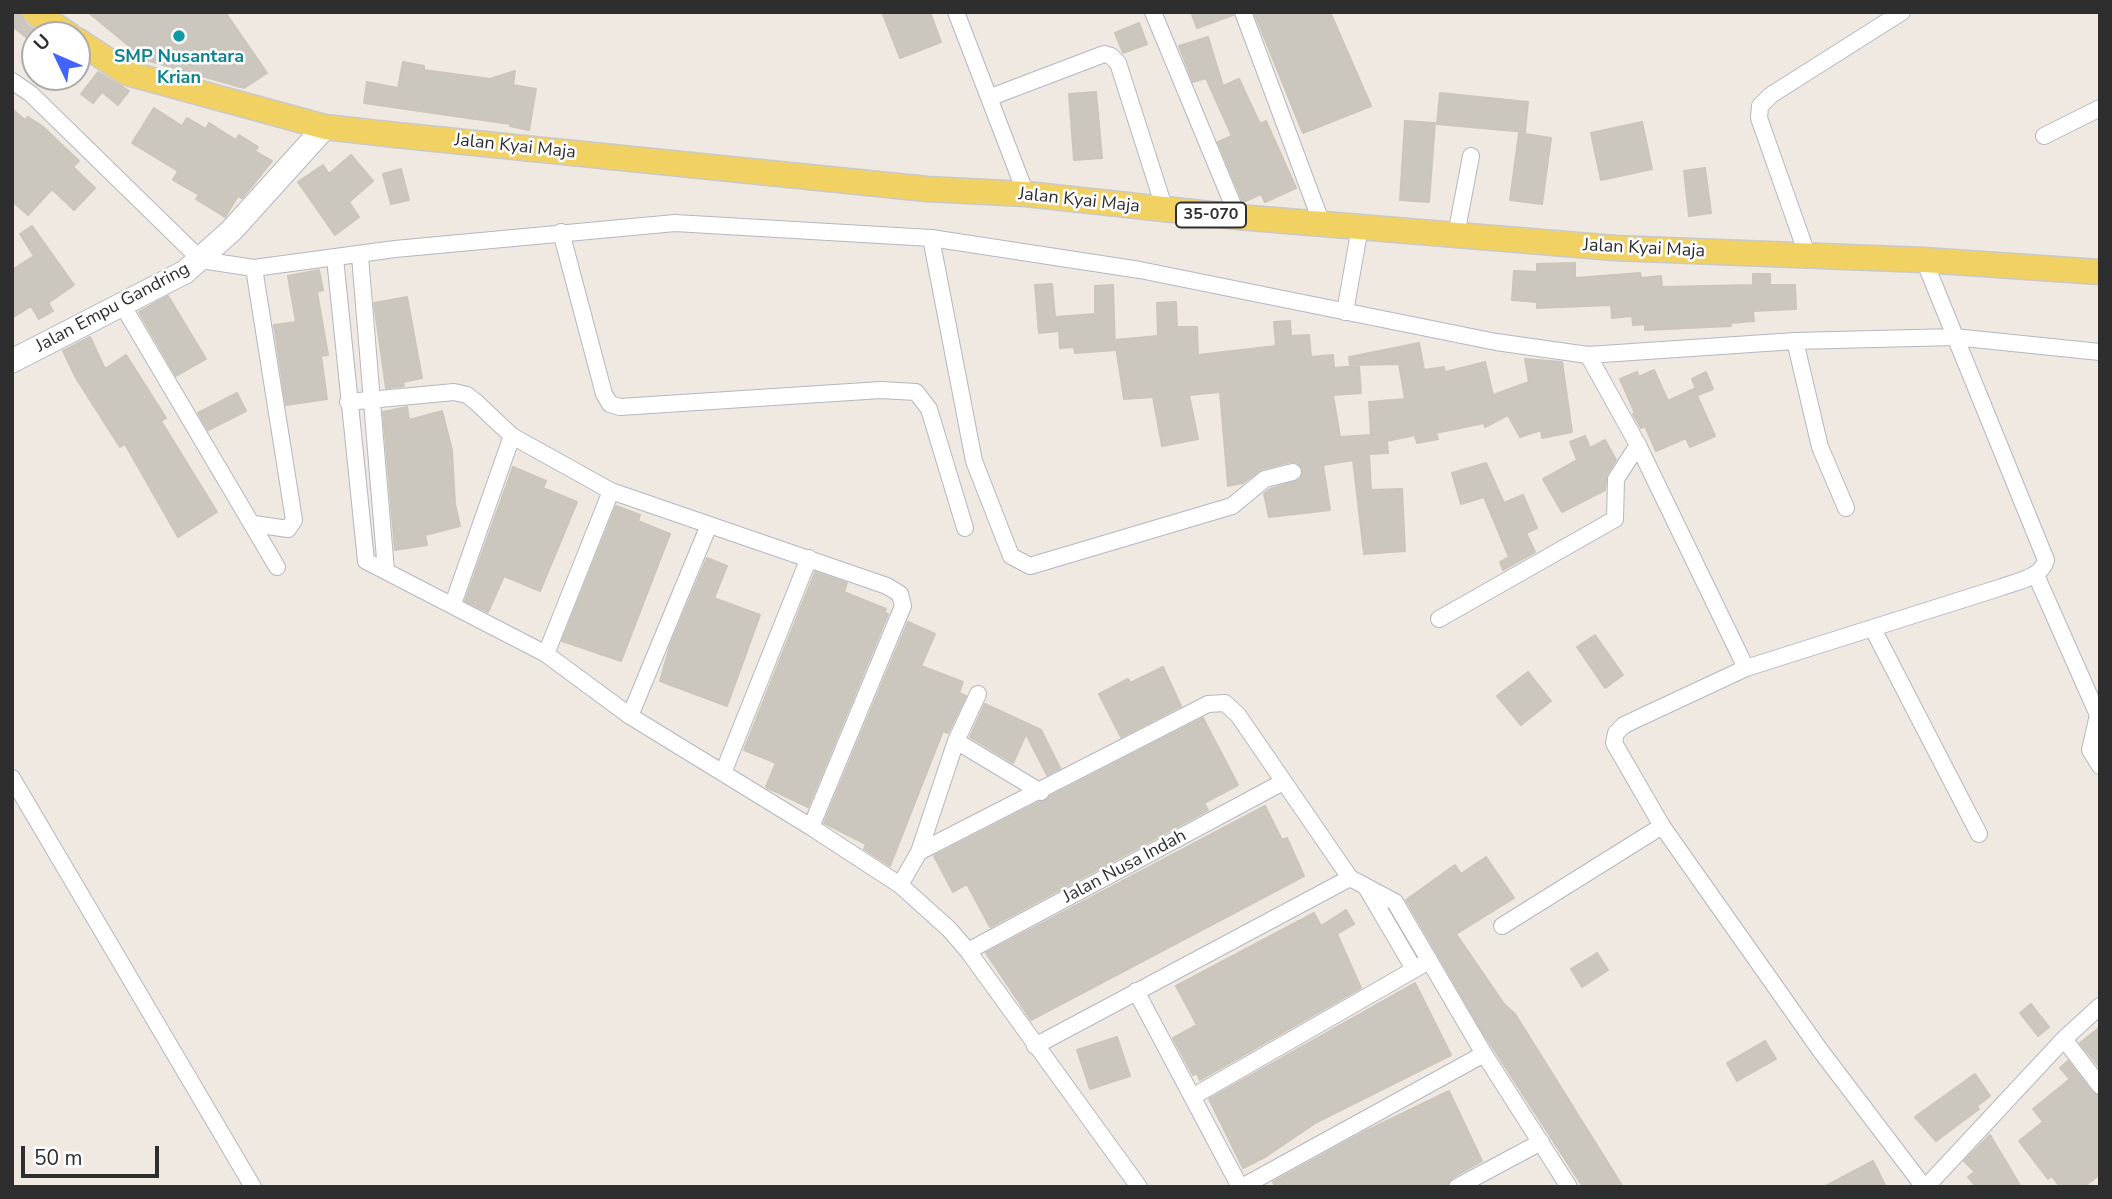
<!DOCTYPE html>
<html>
<head>
<meta charset="utf-8">
<style>
	body { margin:0 }
	#map { position:relative; width:2112px; height:1199px; overflow:hidden; background:#efe9e1; font-family:"Nunito Sans",sans-serif }
	canvas { display:block }
	.frame { position:absolute; inset:0; border:14px solid #2e2e2e; pointer-events:none }
	.north { position:absolute; left:21px; top:21px; width:70px; height:70px; box-sizing:border-box; background:#fff; border:2px solid #ababab; border-radius:50%; rotate:314deg; font-size:19px; font-weight:700; line-height:28px; text-align:center; color:#2e2e2e }
	.north::after { content:''; display:block; margin:auto; width:24px; height:32px; background:#4264fb; clip-path:polygon(50% 0,100% 100%,50% 72%,0 100%) }
	.scale { position:absolute; left:21px; top:1146px; width:138px; height:32px; box-sizing:border-box; border:4px solid #2e2e2e; border-top:0; padding-left:9px; font-size:21px; line-height:24px; white-space:nowrap; color:#2e2e2e; -webkit-text-stroke:5px #fff; paint-order:stroke }
</style>
</head>
<body>
<div id="map">
<canvas width="2112" height="1199"></canvas>
<div class="frame"></div>
<div class="north">U</div>
<div class="scale">50 m</div>
</div>
<script>
const ctx = document.querySelector('canvas').getContext('2d');
ctx.lineJoin = 'round';
function fillPath(path, color) { ctx.fillStyle = color; ctx.fill(path, 'evenodd'); }
function strokePath(path, color, width, dash) { ctx.strokeStyle = color; ctx.lineWidth = width; ctx.lineCap = dash ? 'butt' : 'round'; ctx.setLineDash(dash || []); ctx.stroke(path); }
function drawText(font, color, halo, rows, align = 'center') {
  ctx.font = font + ' "Nunito Sans",sans-serif'; ctx.lineWidth = 5; ctx.setLineDash([]); ctx.textBaseline = 'middle'; ctx.strokeStyle = halo; ctx.fillStyle = color; for (const [text, x, y, turn = 0] of rows) {
    ctx.save(); ctx.translate(x, y); ctx.rotate((+turn || 0) * Math.PI / 180); ctx.textAlign = isNaN(turn) ? turn : align; if (halo) ctx.strokeText(text, 0, 0); ctx.fillText(text, 0, 0); ctx.restore();
  }
}
const building = new Path2D(`
	M12,12H19L26,24L35,30V44L12,26Z
	M88,12H225L267,73L244,88L146,60Z
	M882,12H930L941,42L900,58Z
	M1191,12H1233V15L1197,28Z
	M1254,12H1330L1371,106L1303,133Z
	M1139,23L1147,44L1123,53L1115,33Z
	M1208,37L1223,86L1239,79L1260,124L1266,121L1296,188L1265,202L1261,194L1243,202L1218,142L1232,136L1206,78L1193,82L1179,46Z
	M403,62L424,66V70L490,79L515,71L513,85L536,89L529,130L510,126V124L364,103L367,82L398,88Z
	M98,72L129,91L118,105L102,92L93,103L81,94Z
	M1096,92L1102,158L1074,160L1069,94Z
	M1440,93L1528,102L1525,132L1437,124Z
	M154,108L182,126L187,118L206,129L209,123L236,140L239,135L258,147L255,151L272,161L242,198L238,196L225,217L196,199L199,195L173,180L178,171L132,143Z
	M12,109L25,120L28,117L42,126L79,161L73,167L95,188L74,210L52,189L28,215L12,201Z
	M1405,121L1435,123L1429,202L1400,200Z
	M1642,122L1652,169L1601,180L1591,133Z
	M1519,133L1551,138L1542,204L1510,200Z
	M351,155L373,181L349,202L359,217L335,235L298,182L323,165L329,174Z
	M1705,168L1711,213L1689,216L1684,171Z
	M401,169L409,200L391,204L383,174Z
	M32,226L74,285L48,303L53,311L39,319L31,306L12,318V270L34,256L20,234Z
	M1575,263V278L1640,273L1641,278L1661,276L1662,287L1753,285V274H1770V285H1795L1796,309L1753,311L1754,321L1730,323L1731,326L1645,330V324L1633,325L1632,316L1612,318L1611,305L1537,308V302L1512,300L1514,271L1537,272V264Z
	M319,270L323,290L317,292L328,355L321,356L327,399L286,405L274,325L296,322L288,276Z
	M1052,284L1055,317L1095,314V286L1113,285L1115,350L1075,353L1074,347L1060,348L1059,331L1039,333L1035,285Z
	M168,296L206,359L176,376L139,312Z
	M407,297L422,378L403,382L404,386L386,388L374,303Z
	M1176,302L1177,327H1197L1198,355L1276,346L1274,322L1290,321L1291,336L1309,335L1311,357L1333,355L1334,368L1359,366L1361,393L1333,395L1340,437L1371,435L1369,402L1405,399L1399,364L1350,365L1349,357L1419,343L1424,370L1444,367L1445,372L1485,362L1493,395L1529,382L1525,359L1562,362L1572,432L1542,438L1541,430L1520,437L1508,415L1485,427L1484,423L1436,433L1438,439L1417,443L1415,435L1387,441L1388,453L1369,454L1371,490L1402,489L1405,551L1364,554L1353,460L1323,465L1330,510L1269,517L1264,494L1270,489L1300,480L1303,469L1297,462H1290L1262,469L1243,483L1228,486L1220,392L1189,395L1198,439L1162,446L1153,397L1124,399L1115,340L1158,336L1157,303Z
	M90,337L105,369L126,355L166,418L161,421L217,512L178,537L125,444L120,447L76,378L63,351Z
	M1654,370L1668,401L1694,389L1715,436L1690,447L1686,438L1656,451L1645,426L1641,428L1633,414L1635,413L1620,379L1637,372L1639,377Z
	M1706,372L1713,389L1698,395L1692,379Z
	M237,393L246,411L208,430L198,413Z
	M407,407L409,420L442,411L452,450L455,504L460,526L425,535L427,545L395,550L383,412Z
	M1585,436L1590,448L1605,440L1616,460L1607,474L1605,490L1562,512L1543,479L1577,460L1570,442Z
	M1486,463L1504,503L1523,495L1537,528L1526,533L1535,552L1503,570L1500,562L1509,557L1484,497L1461,504L1452,473Z
	M513,467L546,481L543,488L577,502L540,591L504,576L488,612L465,601Z
	M616,506L640,515L638,521L670,534L621,661L562,641Z
	M707,558L727,566L714,598L760,615L727,706L660,681L670,646Z
	M815,572L847,583L844,592L886,609L884,612L888,614L808,807L766,787L776,763L744,750Z
	M908,622L935,634L921,666L963,682L959,693L966,696L948,733L943,731L890,866L864,849L866,844L824,823Z
	M1595,635L1623,675L1605,688L1577,647Z
	M1163,667L1181,706L1121,737L1099,694L1128,679L1130,683Z
	M1528,672L1551,701L1521,725L1497,696Z
	M985,704L1041,730L1060,768L1047,775L1026,734L1013,763L970,737Z
	M1203,718L1238,785L1204,803L1208,810L990,927L967,884L953,892L934,856Z
	M1265,806L1282,840L1287,838L1304,876L1031,1020L986,953Z
	M1486,857L1514,898L1456,934L1504,1004L1515,1014L1623,1187H1583L1482,1031L1406,900L1455,865L1461,874Z
	M1346,910L1354,924L1337,934L1361,988L1200,1080L1197,1073L1193,1075L1173,1038L1197,1025L1176,986L1314,913L1321,926Z
	M1597,953L1608,970L1582,987L1571,969Z
	M1415,983L1451,1055L1317,1122L1265,1157L1243,1168L1209,1099Z
	M2031,1004L2049,1027L2038,1036L2020,1013Z
	M2100,1027V1068L2080,1043Z
	M1117,1037L1130,1076L1090,1089L1077,1050Z
	M1765,1041L1776,1059L1737,1081L1727,1063Z
	M2068,1061L2092,1092L2100,1096V1174L2084,1187H2060L2052,1176L2048,1179L2019,1141L2043,1122L2033,1109L2070,1079L2060,1068Z
	M1975,1074L1990,1096L1977,1106L1979,1109L1936,1141L1915,1117Z
	M1449,1091L1482,1161L1452,1178L1447,1187H1275L1273,1182L1366,1131Z
	M1990,1135L2021,1187H1976L1968,1177L1975,1172L1964,1161Z
	M1873,1161L1886,1187H1824Z`);
const street = new Path2D(`
	M956,12L1026,194
	M1153,12L1238,217
	M1243,12L1322,224
	M12,81L31,94L201,260L254,268L395,249L675,223L931,238L1140,270L1496,342L1588,355L1795,341L1954,337L2100,352
	M991,97L1104,54L1111,56L1118,63L1165,210
	M2044,136L2100,108
	M561,232L604,394L610,404L620,407L881,390L916,392L929,409L965,528
	M1456,235L1471,156
	M931,238L974,461L1011,556L1030,566L1232,506L1265,479L1293,472
	M360,256L386,571
	M1808,257L1759,118L1760,106L1771,95L1902,12
	M335,258L366,561L546,654L630,716L811,827L900,885L949,929L968,951L1139,1187
	M254,268L294,520L288,529L254,524
	M123,306L277,567
	M1345,312L1360,227
	M1795,341L1820,447L1846,508
	M1588,355L1638,445L1746,668
	M348,402L454,392L467,395L476,402L512,436L611,491L887,586L900,594L903,606L811,827
	M2036,575L2098,715L2090,750L2100,766
	M453,604L512,436
	M1439,619L1615,519L1616,479L1638,445
	M1873,629L1979,834
	M546,654L611,491
	M630,716L709,525
	M956,741L1041,792
	M723,773L809,558
	M12,778L253,1187
	M919,852L1208,704L1225,703L1238,715L1350,878L1395,902L1484,1054L1569,1187
	M900,885L919,852L956,741L978,694
	M1366,887L1414,969
	M1502,926L1662,826
	M968,951L1283,782
	M1136,991L1240,1187
	M2064,1039L2100,1086
	M1035,1046L1350,878
	M1192,1097L1429,961
	M1242,1187L1484,1054
	M1457,1187L1541,1142
	M1924,1187L1820,1050L1662,826L1614,743L1616,733L1624,725L1746,668L2002,587C2018,581 2041,578 2046,560L1924,260
	M1926,1187L2064,1039L2100,1006`);
const secondary = new Path2D(`
	M12,361L185,272L232,230L325,127`);
const primary = new Path2D(`
	M35,12L69,35
	M77,40L127,73L325,127L396,135L927,189L1026,194L1238,217L1615,248L1924,260L2100,272`);
const markers = [
	[179,36,7,"#0f9aa8"]
];
const shields = [
	[1211,215,70]
];
const shieldNames = [
	["35-070",1211,215]
];
const cultureNames = [
	["SMP Nusantara",179,58],
	["Krian",179,79]
];
const streetNames = [
	["Jalan Kyai Maja",515,147,6],
	["Jalan Kyai Maja",1079,201,6],
	["Jalan Kyai Maja",1644,249,3],
	["Jalan Empu Gandring",113,308,-28],
	["Jalan Nusa Indah",1125,867,-28]
];
fillPath(building, '#cbc7bf');
strokePath(building, '#cbc5ba', 2);
strokePath(street, '#b4b7c1', 18);
strokePath(secondary, '#b4b7c1', 25);
strokePath(primary, '#c9c9c9', 27);
strokePath(street, '#fff', 16);
strokePath(secondary, '#fff', 23);
strokePath(primary, '#f2d163', 24);
for (const [x, y, r, color] of markers) { const dot = new Path2D(); dot.arc(x, y, r, 0, 2 * Math.PI); ctx.fillStyle = color; ctx.fill(dot); strokePath(dot, '#fff', 2.5); }
for (const [x, y, w] of shields) { const box = new Path2D(); box.roundRect(x - w / 2, y - 12.5, w, 25, 5); ctx.fillStyle = '#fff'; ctx.fill(box); strokePath(box, '#2e2e2e', 2); }
drawText('bold 16px', '#2e2e2e', null, shieldNames);
drawText('bold 18px', '#0d838f', '#fff', cultureNames);
drawText('18px', '#2e2e2e', '#fff', streetNames);
</script>
</body>
</html>
